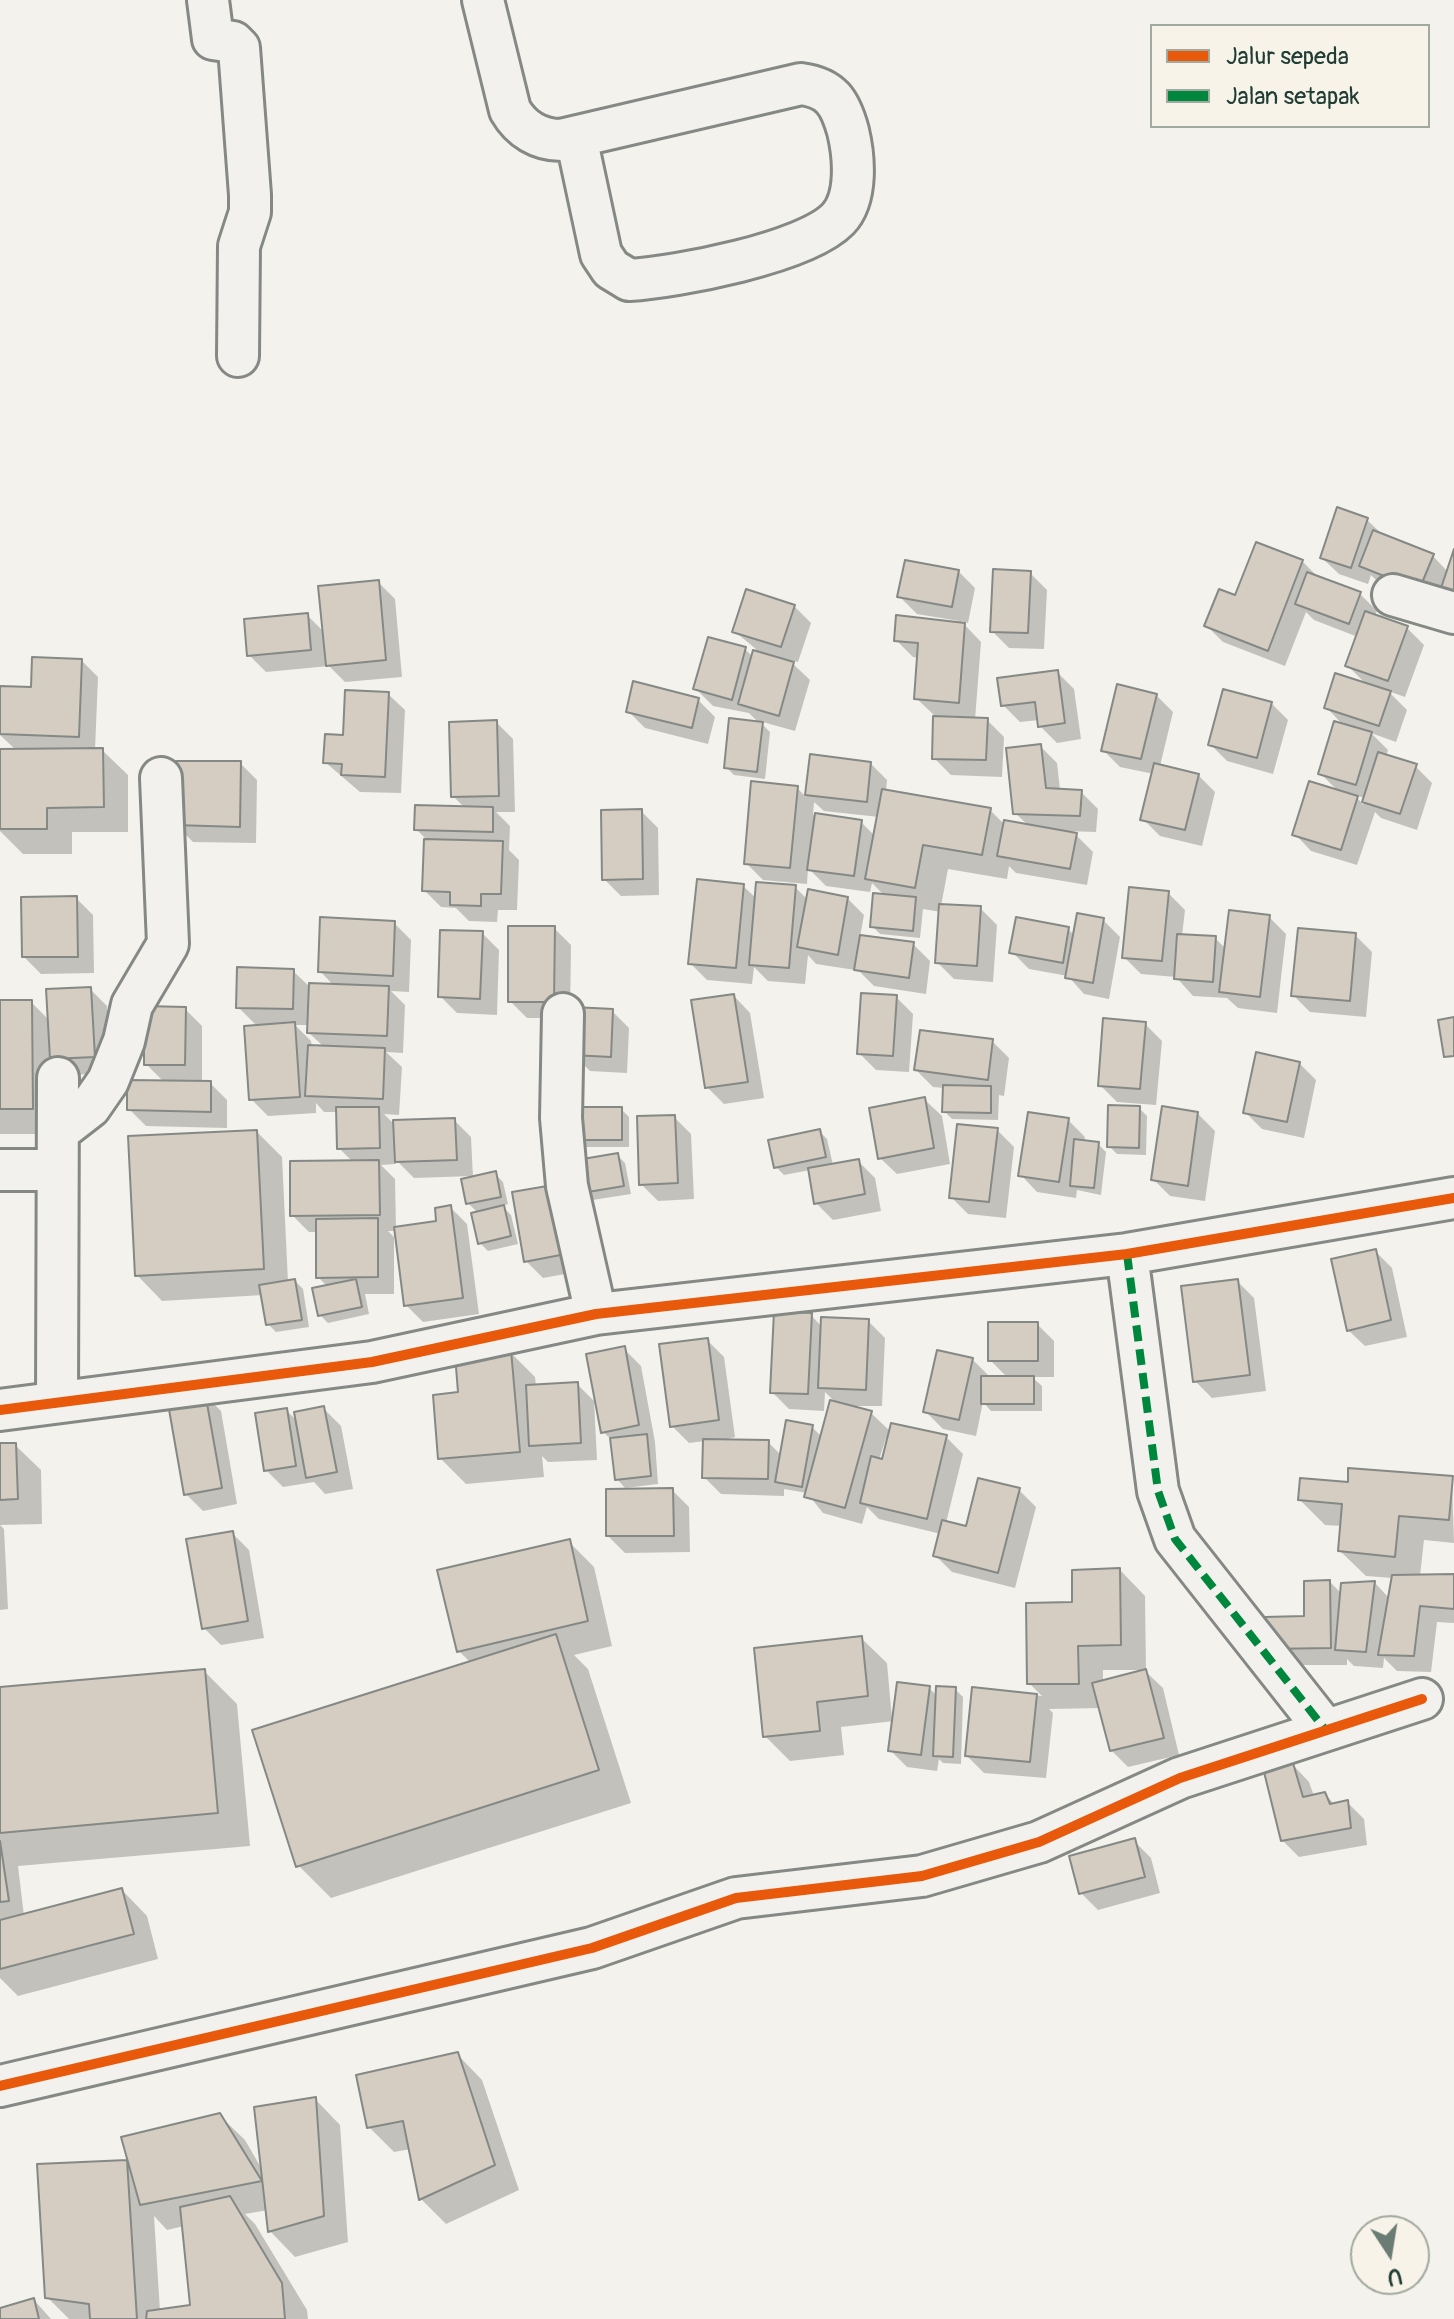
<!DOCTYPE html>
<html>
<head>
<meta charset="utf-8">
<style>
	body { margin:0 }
	#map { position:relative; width:1454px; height:2319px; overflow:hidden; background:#f4f2ec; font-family:Pangolin,sans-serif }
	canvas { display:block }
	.legend { position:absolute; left:1150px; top:24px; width:280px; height:104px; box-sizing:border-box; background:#f7f3e8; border:2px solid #a1aaa0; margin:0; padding:10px 14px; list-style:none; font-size:24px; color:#1f3d34 }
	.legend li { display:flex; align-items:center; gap:16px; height:40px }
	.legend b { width:40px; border:2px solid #a1aaa0 }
	.north { position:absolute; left:1350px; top:2215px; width:80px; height:80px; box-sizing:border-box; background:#f7f3e8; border:2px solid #a1aaa0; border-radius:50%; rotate:168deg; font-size:22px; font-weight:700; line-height:32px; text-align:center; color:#1f3d34 }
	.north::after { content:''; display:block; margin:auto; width:28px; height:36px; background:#6a7c74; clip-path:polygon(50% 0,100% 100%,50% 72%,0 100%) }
</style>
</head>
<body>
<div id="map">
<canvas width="1454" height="2319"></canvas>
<ul class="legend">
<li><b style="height:10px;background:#e8590c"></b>Jalur sepeda</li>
<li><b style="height:10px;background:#00873e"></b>Jalan setapak</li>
</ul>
<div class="north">U</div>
</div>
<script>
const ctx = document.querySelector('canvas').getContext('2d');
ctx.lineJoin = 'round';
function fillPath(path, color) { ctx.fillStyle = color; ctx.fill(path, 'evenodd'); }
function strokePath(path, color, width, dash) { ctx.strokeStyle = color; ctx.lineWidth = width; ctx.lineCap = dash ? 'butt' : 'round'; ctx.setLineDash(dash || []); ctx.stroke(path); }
const shadow = new Path2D(`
	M1367,520L1384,536L1432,555L1448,572L1454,555V598L1443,588L1436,606L1379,583L1371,575L1368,584L1339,574L1322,558Z
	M1302,561L1320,579L1360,594L1377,611L1375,616L1407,628L1424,645L1405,697L1388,691L1407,710L1396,742L1371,733L1388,750L1386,757L1415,766L1432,783L1417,830L1381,818L1375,812L1357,865L1311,851L1295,834L1340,793L1321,774L1344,726L1326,707L1367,685L1347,665L1358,637L1314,620L1306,612L1285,666L1223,642L1206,625L1236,598ZM1354,795L1365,798L1363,805L1360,801Z
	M958,571L975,588L968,623L961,621L981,642L975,720H987L1004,737L1002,777L951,775L934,758L935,716L916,698L919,658L913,657L896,640L958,625L959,621L917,614L900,597Z
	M1030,573L1047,590L1044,649L1009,648L992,631Z
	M378,582L395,599L402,677L345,682L329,666L266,672L249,655L307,615L325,633Z
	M794,606L811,623L798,662L789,660L810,680L795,731L759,721L770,732L765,779L734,775L726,767L760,724L749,713L713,706L696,689L745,649L753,657L756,649L734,631Z
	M81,660L98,677L95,750H102L128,775V832H72V854H23L0,831V751L16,750L0,735V688L33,689Z
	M1057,672L1074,689L1081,739L1057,743L1040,726L1039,720L1020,722L1003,705Z
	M388,694L405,710L401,793L360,792L325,762Z
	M1156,695L1173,712L1160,766L1198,775L1215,792L1202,846L1160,836L1143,819L1154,774L1120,767L1103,750Z
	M698,700L715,717L708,744L645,728L628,711Z
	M1271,703L1288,720L1273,774L1227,761L1210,744Z
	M496,722L513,739L515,812H496L510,826L509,850L519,860L517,910H498L497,922L469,921L456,908L441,907L424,890L426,839L416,829L465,808L453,796Z
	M1040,746L1057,763L1060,790L1081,792L1098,809L1096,832L1066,831L1076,835L1093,852L1087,885L1016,873L1009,866L1007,879L948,869L941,906L980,908L997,925L993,982L954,979L937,962L941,912L923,909L920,938L880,934L872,926L885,896L872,883L870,892L826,886L808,868L807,884L763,880L746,863L797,788L806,797L812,756L870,763L887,780L886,792L990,810L1005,825L1029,826L1015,813ZM814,802L824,811L879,817L875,836L861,822L813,815Z
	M240,763L257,780L256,843L193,842L176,825Z
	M641,811L658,828L659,895L621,896L604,879Z
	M743,886L757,899L794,886L808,900L847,898L864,915L860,937L913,944L930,961L926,994L874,986L855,967V970L816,964L808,955L805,984L768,981L754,967L752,984L707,980L690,963Z
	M1168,893L1185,910L1182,936L1215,938L1226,949L1269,917L1286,934L1277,1013L1238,1008L1227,998L1193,996L1176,977L1141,974L1124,957Z
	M76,898L93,915L94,973L41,974L24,957Z
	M1103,920L1120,937L1109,999L1084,994L1068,976L1029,969L1012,952L1068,929L1075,936Z
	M394,923L411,940L409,992L391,991L405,1005L403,1053L386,1052L402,1067L399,1115L384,1114L396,1126L454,1120L471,1137L473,1178L495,1174L503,1182L508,1204L502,1206L511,1215L518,1244L488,1251L480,1243L478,1213L468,1203L473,1176L414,1178L396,1160V1164L381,1165L395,1179L396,1229L438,1223L450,1207L467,1224L479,1314L423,1322L406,1305L396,1231H388L394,1237V1294H365L369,1314L328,1323L320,1315L328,1287L318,1277V1232H309L292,1215L353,1162L339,1148L338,1112H324L316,1103V1113L268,1116L251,1099L258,1027L238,1007L293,971L311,988L334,986L320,971ZM295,1025H310L309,1033L324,1047H312L311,1041Z
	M554,928L571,945L570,1018H527L510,1001Z
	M482,933L499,950L497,1015L457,1013L440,996Z
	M1355,935L1372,952L1366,1017L1310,1012L1293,995Z
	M90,989L107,1006L111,1073L69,1075L57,1134H0V1002H31L50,1021Z
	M734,996L750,1013L764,1098L724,1104L707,1087Z
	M896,997L913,1014L909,1072L876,1070L859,1053Z
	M185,1009L202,1026V1083H210L227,1100V1128L146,1126L129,1109L164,1082L146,1064Z
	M612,1011L629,1028L627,1073L590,1071L573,1054Z
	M1145,1024L1162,1041L1156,1105L1117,1102L1100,1085Z
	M992,1041L1009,1058L1004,1096L999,1095L998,1120L952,1119L944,1111L945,1088L933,1087L916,1070Z
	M1299,1063L1316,1080L1304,1138L1262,1129L1245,1112Z
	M925,1100L942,1116L950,1164L897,1174L880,1158Z
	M1139,1108L1147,1116L1146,1155L1117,1154L1109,1146Z
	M621,1109L629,1117V1147H583L575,1139Z
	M1198,1114L1215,1131L1205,1201L1170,1196L1153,1179Z
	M674,1117L691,1134L694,1199L658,1201L641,1184Z
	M1068,1120L1085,1137L1084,1143L1098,1144L1106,1152L1101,1195L1077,1190L1076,1198L1037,1192L1021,1175Z
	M997,1130L1014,1147L1006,1218L968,1214L951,1197Z
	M819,1131L827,1139L833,1165L858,1161L875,1178L881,1211L833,1220L816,1203L810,1170L784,1175L776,1167Z
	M257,1132L282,1157L288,1282L295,1281L303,1289L309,1327L276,1332L268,1324L263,1295L162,1301L137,1275Z
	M617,1155L625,1163L631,1194L586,1201L578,1193Z
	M515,1194L587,1270L543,1278L526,1261Z
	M1375,1251L1392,1268L1407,1337L1365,1346L1348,1330Z
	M1237,1281L1254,1298L1266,1391L1212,1398L1195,1381Z
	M811,1315L822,1327L868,1321L885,1338L882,1406H847L871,1413L891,1432L946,1437L963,1454L946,1523L967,1528L1019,1490L1036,1507L1015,1588L952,1572L935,1555L941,1534L879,1519L867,1507L862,1524L823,1513L807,1493L784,1489V1496L721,1494L704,1477L705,1441L689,1443L672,1426L707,1340L724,1357L735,1437L720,1441L768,1442L782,1456L812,1427L822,1437L833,1400L825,1392L824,1411L789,1409L772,1392ZM886,1438L889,1439L884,1462L879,1460Z
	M1037,1324L1054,1341V1377H1032L1042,1386V1411H991L983,1402L976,1436L943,1429L926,1412L972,1359L989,1376L1008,1378L990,1360Z
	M624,1349L641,1366L655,1442L658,1484L625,1488L617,1479L613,1441L603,1432Z
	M510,1352L535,1377L536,1386L577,1384L594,1401L597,1460L548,1462L542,1456L544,1477L466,1484L440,1458L460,1394Z
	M204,1394L221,1411L237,1504L203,1511L186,1494Z
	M324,1409L341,1426L353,1489L325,1494L314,1482L283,1487L266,1470L286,1410L297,1421Z
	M0,1445H15L41,1470L42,1524L0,1525L4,1529L8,1609L0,1610Z
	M1452,1478L1454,1543L1424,1540L1420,1576H1454V1623L1437,1622L1431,1672L1397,1671L1384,1658L1383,1668L1354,1666L1347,1659V1665H1285L1268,1648L1306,1618L1330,1582L1342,1594L1375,1583L1390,1599L1393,1578L1366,1576L1340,1551L1342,1526L1325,1525L1300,1500L1350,1485Z
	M672,1490L689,1507L690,1552L625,1553L608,1536Z
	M232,1533L249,1550L264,1638L221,1645L204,1628Z
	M569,1542L594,1567L612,1646L574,1655L588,1669L631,1803L331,1898L298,1865L471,1663L459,1651Z
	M1120,1570L1145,1596L1146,1672L1163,1688L1179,1755L1128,1767L1111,1750L1101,1708L1049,1709L1053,1713L1046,1778L984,1773L967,1756L974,1689L1042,1696L1029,1683L1074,1604ZM1103,1670H1145L1103,1682Z
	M861,1638L887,1663L892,1719L929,1688L937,1696L955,1689L963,1697L961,1764L943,1763L939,1759L937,1771L907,1767L890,1750L894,1721L841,1727L844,1755L790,1761L765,1736Z
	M204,1671L237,1704L250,1846L18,1866L24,1916L122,1890L147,1916L158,1959L18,1996L0,1978V1689Z
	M1293,1765L1309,1782L1314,1796L1325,1794L1335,1805L1347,1802L1364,1819L1367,1845L1299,1857L1282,1840Z
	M1134,1841L1151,1858L1160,1893L1098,1910L1081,1893Z
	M457,2054L482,2080L519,2190L446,2224L421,2199L411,2149L394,2152L369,2127Z
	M315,2099L340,2125L348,2242L295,2257L270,2231L268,2210L245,2214L255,2224L307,2310L308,2319H69L47,2297L39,2166L130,2162L219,2115L245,2140L263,2171ZM154,2216L167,2230L184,2226L192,2307L160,2311Z
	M34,2300L51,2319H0V2310Z`);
const building = new Path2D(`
	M1337,507L1368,518L1351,568L1320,558Z
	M1373,530L1434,554L1419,590L1359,566Z
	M1256,542L1303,560L1268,651L1204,626L1219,589L1235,595Z
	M1454,549V592L1441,588Z
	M905,560L959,570L952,607L897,597Z
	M993,569L1031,571L1028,633L990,632Z
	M1307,572L1361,592L1349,624L1295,604Z
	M379,580L386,660L326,666L318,586Z
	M746,589L795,605L781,647L732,632Z
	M1365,611L1408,626L1388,681L1345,666Z
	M308,613L311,650L247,656L244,619Z
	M896,615L965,623L959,703L914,699L918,643L894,641Z
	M708,637L746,647L732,700L693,689Z
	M753,650L794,662L779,716L738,704Z
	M32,657L82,659L79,737L0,734V686L31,687Z
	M1058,670L1065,723L1038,727L1035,702L1001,706L997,678Z
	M1335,673L1391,691L1379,726L1324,708Z
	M633,681L699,698L692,728L626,712Z
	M1117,684L1157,694L1141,759L1101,751Z
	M1223,689L1272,702L1257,758L1208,745Z
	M345,690L389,692L385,777L341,775L342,764L323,763L325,734L343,735Z
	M933,716L988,718L986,760L932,759Z
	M729,718L763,722L757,772L724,768Z
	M497,720L499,796L451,797L449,722Z
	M1334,721L1372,732L1356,785L1318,774Z
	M1041,744L1046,788L1082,790L1080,816L1013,814L1006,748Z
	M103,748L104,807L47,808V829H0V749Z
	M1378,752L1417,764L1400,814L1362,802Z
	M810,754L871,762L867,802L805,795Z
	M175,761H241L240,827L174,825Z
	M1154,763L1199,774L1185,830L1140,820Z
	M751,781L798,786L790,868L744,864Z
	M1309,781L1358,796L1341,850L1292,835Z
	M882,789L991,808L982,855L923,845L915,888L865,879Z
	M415,805L493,807V832L414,830Z
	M642,809L643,879L602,880L601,810Z
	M815,813L862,820L854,876L807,870Z
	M1004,820L1077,833L1070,869L997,856Z
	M424,839L503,841L501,894H481V906L450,905V892L422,891Z
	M697,879L744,884L736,968L688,964Z
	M756,882L796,885L789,968L749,965Z
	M1129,887L1169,891L1162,961L1122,958Z
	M808,889L848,897L838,955L797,947Z
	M873,893L916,897L913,931L870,927Z
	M77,896L78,957H22L21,897Z
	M939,904L981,906L977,966L935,963Z
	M1229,910L1270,915L1260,997L1219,992Z
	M1077,913L1104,918L1093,983L1065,978Z
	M320,917L395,921L393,976L318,972Z
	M1016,917L1069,927L1063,963L1009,953Z
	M508,926H555L554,1002H508Z
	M1298,928L1356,933L1350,1001L1291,996Z
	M440,930L483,931L480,999L438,997Z
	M1177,934L1216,936L1213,982L1174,979Z
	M860,935L914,942L909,978L854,970Z
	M237,967L294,969L293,1009L236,1008Z
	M309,983L389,986L387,1036L307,1033Z
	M91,987L95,1057L50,1059L46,989Z
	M861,993L897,995L893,1056L857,1054Z
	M734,994L748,1082L705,1088L691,1000Z
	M0,1000H32L33,1109H0Z
	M144,1006L186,1007L185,1065H144Z
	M573,1007L613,1009L611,1057L571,1055Z
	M1454,1017V1056L1444,1057L1438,1020Z
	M1103,1018L1146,1022L1140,1089L1098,1086Z
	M295,1022L300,1097L249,1100L244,1026Z
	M920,1030L993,1039L988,1080L914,1070Z
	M308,1045L385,1048L383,1099L305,1096Z
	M1256,1052L1300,1062L1287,1122L1243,1113Z
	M127,1080L211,1081V1112L127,1110Z
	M943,1085L991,1086V1113L942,1112Z
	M925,1097L934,1148L878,1159L869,1108Z
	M1108,1105L1140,1106L1139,1148L1107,1147Z
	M1162,1106L1198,1112L1188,1186L1151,1180Z
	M336,1107H379L380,1148L337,1149Z
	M572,1107H622V1140H573Z
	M1028,1112L1069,1118L1059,1182L1018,1176Z
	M675,1115L678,1183L639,1185L637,1116Z
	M455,1118L457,1160L395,1162L393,1120Z
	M957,1124L998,1128L989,1202L949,1198Z
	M820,1129L826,1157L774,1168L768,1140Z
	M257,1130L264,1269L135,1276L128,1136Z
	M1074,1139L1099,1142L1094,1188L1070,1186Z
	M618,1153L624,1186L576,1194L571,1161Z
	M859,1159L865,1194L814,1204L808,1168Z
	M379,1160L380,1215L290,1216V1161Z
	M496,1171L501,1197L466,1204L461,1179Z
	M559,1184L571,1253L524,1262L512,1192Z
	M451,1205L463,1298L404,1306L394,1227L436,1221L435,1208Z
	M504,1205L511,1236L478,1244L471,1213Z
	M378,1218V1277L316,1278V1219Z
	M1376,1249L1391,1320L1347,1331L1331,1259Z
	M295,1279L302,1320L266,1325L259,1285Z
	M356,1279L362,1307L318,1316L312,1288Z
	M1238,1279L1250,1375L1193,1382L1181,1286Z
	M774,1311L812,1313L808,1394L770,1393Z
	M821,1317L869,1319L866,1390L818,1388Z
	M988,1322H1038V1361H988Z
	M708,1338L719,1420L670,1427L659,1344Z
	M625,1346L639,1425L601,1433L586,1354Z
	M511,1350L520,1452L438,1459L433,1395L458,1392L455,1355Z
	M937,1350L973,1358L959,1420L923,1412Z
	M981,1376H1034V1404H981Z
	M578,1382L581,1443L529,1446L526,1385Z
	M205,1392L222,1488L184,1495L167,1398Z
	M830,1400L872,1411L845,1508L804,1497Z
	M324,1406L337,1472L306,1478L294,1412Z
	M287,1408L296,1466L264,1471L255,1413Z
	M786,1420L813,1425L802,1487L775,1482Z
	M891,1423L947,1435L927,1519L860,1503L871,1456L882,1459Z
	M647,1434L651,1476L615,1480L610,1438Z
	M703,1439L769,1440L768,1479L702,1478Z
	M0,1443H16L18,1499L0,1500Z
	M1348,1468L1453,1476L1449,1520L1399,1516L1395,1557L1338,1551L1342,1504L1298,1500L1300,1478L1348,1482Z
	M978,1478L1020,1488L998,1573L933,1556L942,1520L966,1526Z
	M673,1488L674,1536H606V1489Z
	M233,1531L248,1621L202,1629L186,1539Z
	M570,1539L588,1621L457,1652L437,1570Z
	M1120,1568L1121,1645L1078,1646L1079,1684H1027L1026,1603L1072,1602V1570Z
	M1454,1574V1609L1420,1606L1414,1656L1378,1655L1392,1575Z
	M1330,1580L1331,1648L1266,1649L1265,1617L1304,1616V1581Z
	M1375,1581L1366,1652L1335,1650L1341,1583Z
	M556,1634L599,1770L296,1867L252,1730Z
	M862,1636L868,1696L817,1702L820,1731L763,1737L754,1648Z
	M205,1669L218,1813L0,1833V1687Z
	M1146,1669L1164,1738L1110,1751L1092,1683Z
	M897,1682L930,1686L921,1755L888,1751Z
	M936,1686L956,1687L953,1757L933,1756Z
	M972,1687L1037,1694L1030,1762L965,1756Z
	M1293,1763L1303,1797L1325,1792L1330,1804L1348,1800L1351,1828L1281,1841L1264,1772Z
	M1135,1838L1145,1877L1079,1894L1069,1856Z
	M0,1841L9,1901L0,1902Z
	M122,1888L134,1934L0,1969V1920Z
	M458,2052L495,2165L419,2200L403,2121L367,2128L356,2075Z
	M316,2097L324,2216L268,2232L254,2107Z
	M220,2113L262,2181L140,2205L121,2137Z
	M127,2160L137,2319H90L89,2304L45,2298L37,2164Z
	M230,2196L282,2283L285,2319H146L147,2311L190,2305L180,2207Z
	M34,2298L39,2319H0V2308Z`);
const street = new Path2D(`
	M208,0L213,39L233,42L239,48L250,195V212L239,246L238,356
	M483,0L510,110C521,129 539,140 561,140L801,84C831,88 840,102 848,131C854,156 858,198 838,219C805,253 677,277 629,280L611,269L601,254L576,137
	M1393,595L1454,613
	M563,1014L561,1118L567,1186L596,1314
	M59,1131L90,1107L108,1081L124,1041L132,1005L168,944L161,778
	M0,1170H57
	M1127,1254L1158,1491L1175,1539L1324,1728
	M57,1402L58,1078
	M0,1410L372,1362L596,1314L1127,1254L1454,1198
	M0,2086L592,1948L736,1898L922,1876L1039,1842L1180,1778L1422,1699`);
const quiet = new Path2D(`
	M1127,1254L1158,1491L1175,1539L1324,1728`);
const cycleway = new Path2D(`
	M0,1410L372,1362L596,1314L1127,1254L1454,1198
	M0,2086L592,1948L736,1898L922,1876L1039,1842L1180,1778L1422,1699`);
fillPath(shadow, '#0003');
fillPath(building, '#d5ccc2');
strokePath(building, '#848985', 2);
strokePath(street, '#848985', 46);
strokePath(street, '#f2f1ed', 40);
strokePath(quiet, '#00873e', 8, [16, 8]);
strokePath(cycleway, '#e8590c', 10);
</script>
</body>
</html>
